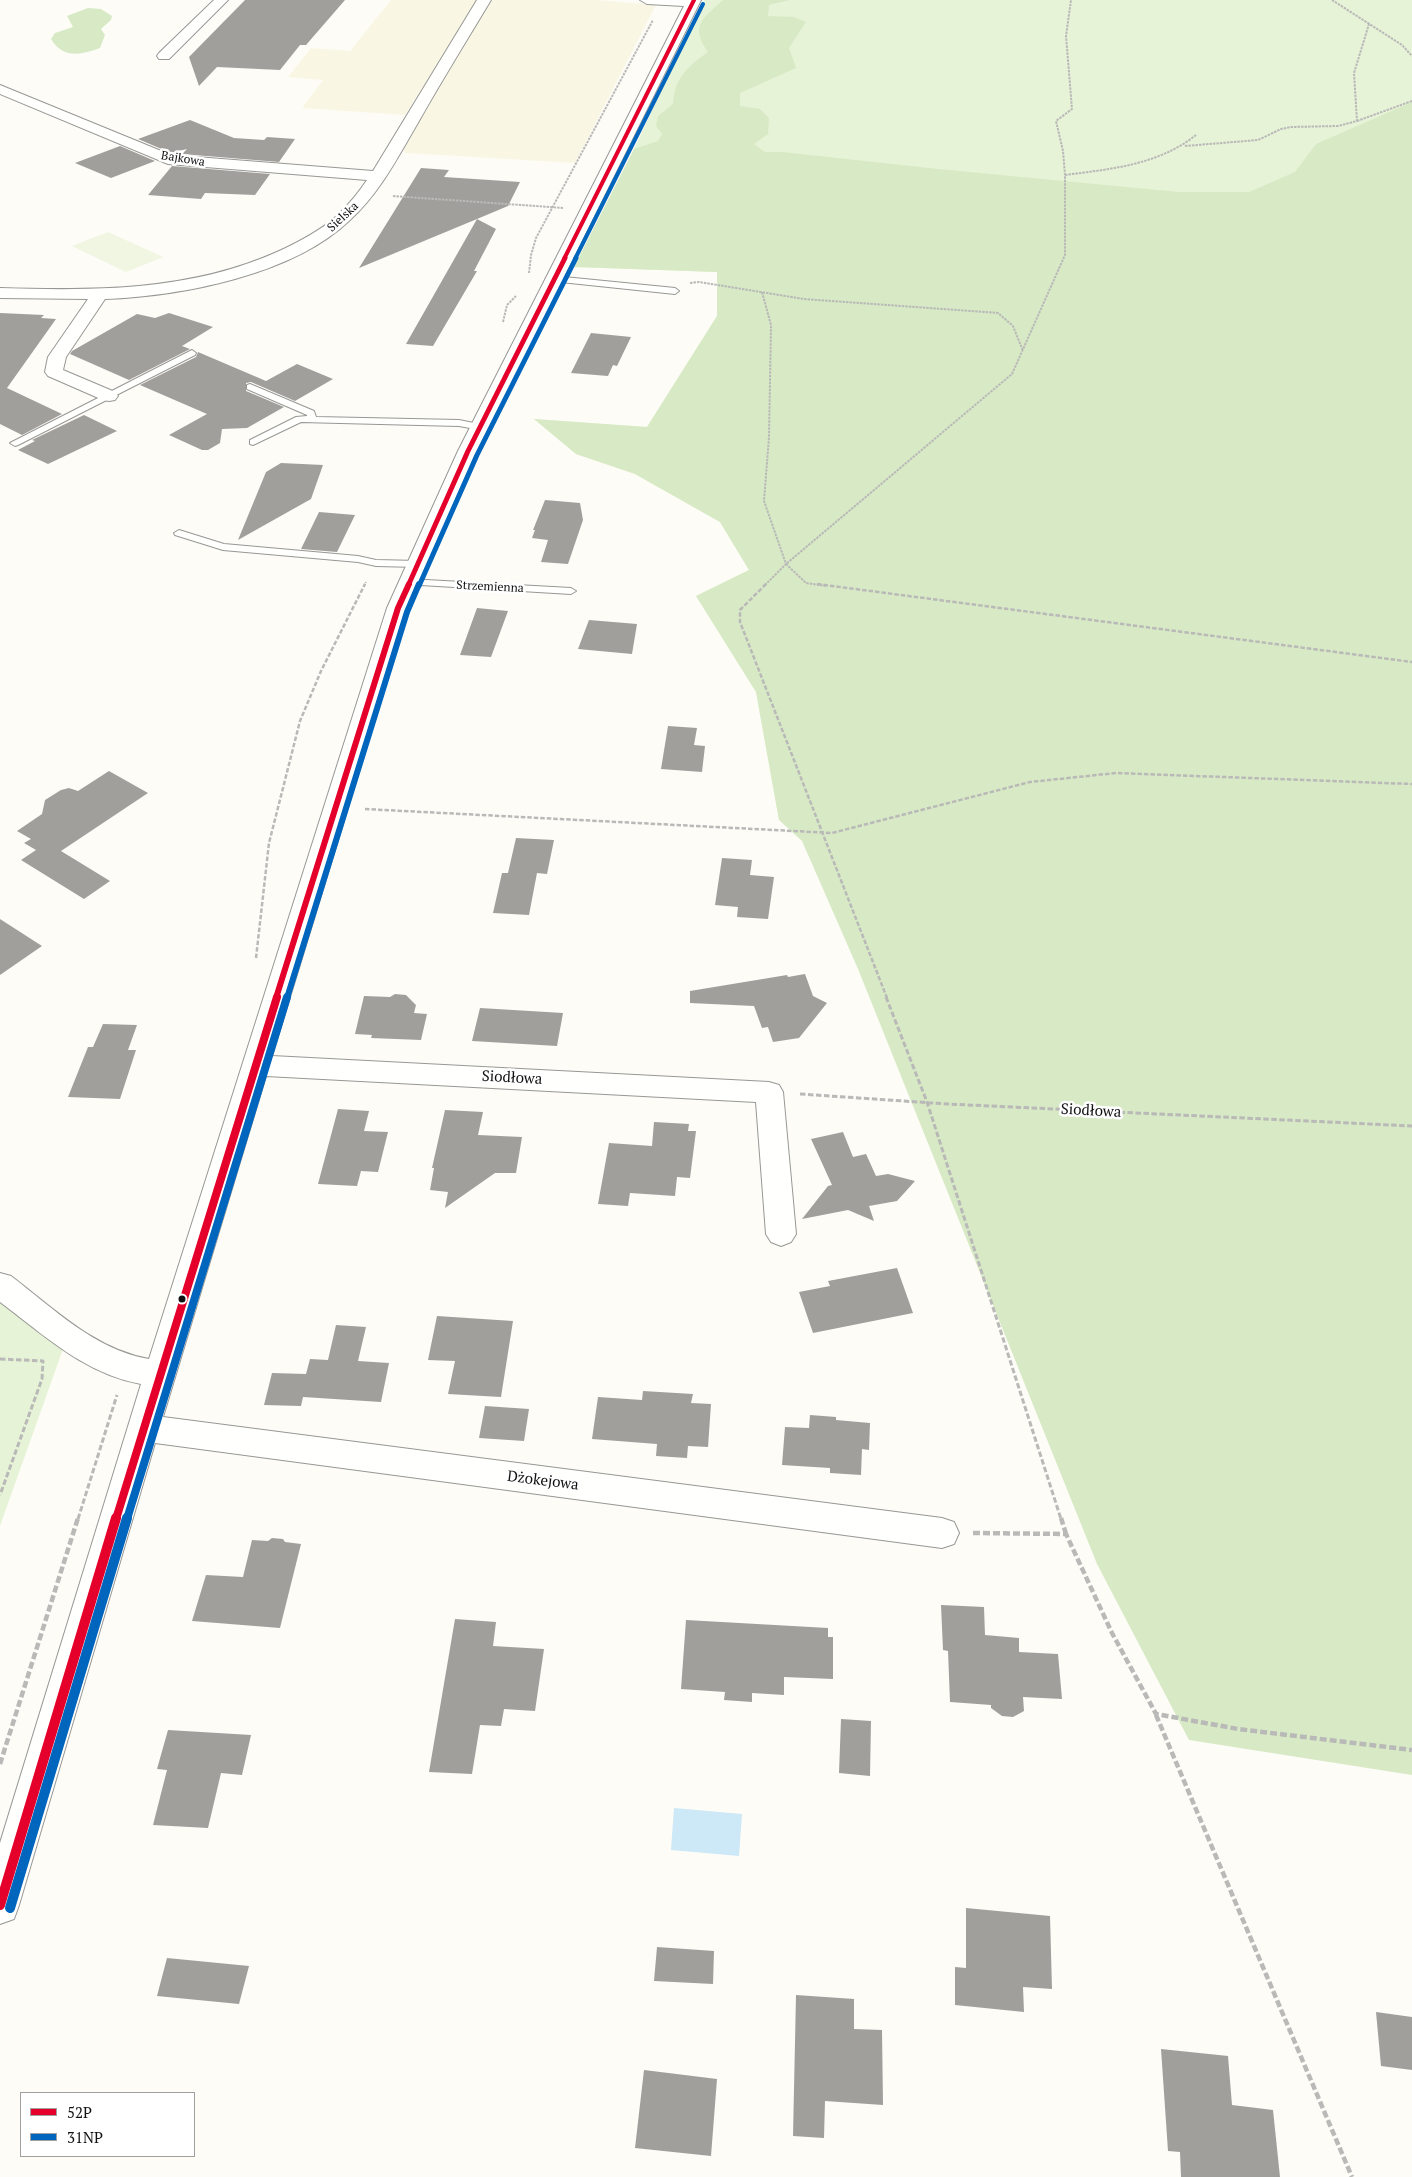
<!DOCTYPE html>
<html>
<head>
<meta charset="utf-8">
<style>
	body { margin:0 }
	#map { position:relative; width:1412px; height:2177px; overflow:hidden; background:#fdfcf7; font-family:"PT Serif",serif }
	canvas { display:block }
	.legend { position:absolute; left:20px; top:2092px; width:175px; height:65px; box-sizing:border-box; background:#fff; border:1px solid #a0a0a0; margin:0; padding:6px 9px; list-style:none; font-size:15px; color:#111 }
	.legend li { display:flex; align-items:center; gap:10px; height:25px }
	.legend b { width:25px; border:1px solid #a0a0a0 }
</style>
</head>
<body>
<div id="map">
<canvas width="1412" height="2177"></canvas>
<ul class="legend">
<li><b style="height:6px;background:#e4002b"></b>52P</li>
<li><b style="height:6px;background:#0065bd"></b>31NP</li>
</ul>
</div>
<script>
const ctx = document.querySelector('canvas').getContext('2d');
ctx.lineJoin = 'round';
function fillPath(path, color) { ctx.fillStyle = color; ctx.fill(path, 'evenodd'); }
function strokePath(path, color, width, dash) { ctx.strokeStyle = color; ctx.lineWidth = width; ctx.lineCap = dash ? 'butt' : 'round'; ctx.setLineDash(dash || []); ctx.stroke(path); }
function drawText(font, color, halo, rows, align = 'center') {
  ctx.font = font + ' "PT Serif",serif'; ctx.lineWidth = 5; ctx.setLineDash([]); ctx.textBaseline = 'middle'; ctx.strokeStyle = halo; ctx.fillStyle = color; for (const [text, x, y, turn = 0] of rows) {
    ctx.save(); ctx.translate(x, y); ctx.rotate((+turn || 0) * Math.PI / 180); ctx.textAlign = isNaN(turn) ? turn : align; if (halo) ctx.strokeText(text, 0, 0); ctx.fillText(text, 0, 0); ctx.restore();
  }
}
const farmland = new Path2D(`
	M391,0H478L405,115L302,108L323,80L288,77L311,48L350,51Z
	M493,0H596L656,5L575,163L405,153L402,146L479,18Z`);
const green = new Path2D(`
	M704,0H1412V778L897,827L779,820L756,692L696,596L749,570L720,522L635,474L576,454L534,419L647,427L717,316V272L574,267L634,149Z
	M0,1302L63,1349L0,1526Z`);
const forest = new Path2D(`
	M723,0H790L769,5L768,16L794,17L806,22L789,48L796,68L740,93V106L760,109L769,118L768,134L754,144L765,152H783L938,169L1179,192H1249L1295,172L1316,144L1412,102V1775L1189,1740L1097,1564L858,969L802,841L779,820L756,692L696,596L749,570L720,522L635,474L576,454L534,419L647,427L717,316V272L574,267L634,149L658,141L662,134L656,126L658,116L673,104C675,77 687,67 708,52C689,25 703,19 723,0Z
	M88,8L101,9L112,16L111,20L101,29L105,35L100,48C81,55 63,59 51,39L55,33L73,27L67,16Z`);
const pitch = new Path2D(`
	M108,232L163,257L126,272L72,246Z`);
const water = new Path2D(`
	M674,1808L742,1814L739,1856L671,1850Z`);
const building = new Path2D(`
	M245,0H345L306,45H300L280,70L217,67L199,86L189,57Z
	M190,120L234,138L264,140L267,137L295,139L279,162L182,154L187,149L171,153L138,139Z
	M120,146L155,161L111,178L75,163Z
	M172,166L270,174L255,195L205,193L201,199L148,195Z
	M421,168L449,170L444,177L520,182L508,206L477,219L496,229L474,271H477L433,346L406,344L477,219L359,268Z
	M0,313L44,315L41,318L56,319L7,388L62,414L22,435L0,424Z
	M169,313L213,327L182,346L190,349L129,380L70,354L72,351L137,314L155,318Z
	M591,333L631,337L617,366L613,365L608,376L571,373Z
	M198,352L266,381L297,364L333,379L295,401L251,382L246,383V391L284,407L247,428L222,429L220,443L208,450H202L169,435L207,414L140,385L196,357Z
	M84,415L117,431L48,464L18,450L35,441L32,440Z
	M281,463L323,465L311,499L238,540L266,472Z
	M545,500L580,503L583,520L568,564L541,562L548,540L532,538L535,530H533Z
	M319,512L355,515L337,552L301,549Z
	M477,608L508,611L491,657L460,655Z
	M589,620L637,624L632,654L578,649Z
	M668,726L697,728L694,745L705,746L702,772L661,769Z
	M109,771L148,793L61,851L110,881L84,899L21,860L36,850L24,843L31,839L17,831L42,814L45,800L61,790L69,788L78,791Z
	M516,838L554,840L547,874L537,873L529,915L493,913L502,873H508Z
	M722,858L752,860L750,875L774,877L768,919L737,917L738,907L715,905Z
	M0,919L42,946L0,975Z
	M805,974L813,996L827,1003L799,1038L773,1042L768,1027L762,1028L754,1006L690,1003V991L787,975L788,977Z
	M395,994L406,995L416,1005L414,1013L427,1014L421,1040L371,1038L372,1035L355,1034L364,996L390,997Z
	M480,1008L563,1013L557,1046L472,1041Z
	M103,1024L137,1025L128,1050H136L120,1099L68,1097L88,1047H93Z
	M338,1109L369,1111L364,1131L388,1132L378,1172L361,1171L357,1186L318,1184Z
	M445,1110L483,1112L478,1135L522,1137L516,1173H495L445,1208L448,1192L430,1190L434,1168H432Z
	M654,1122L689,1124L688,1131H696L690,1178L677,1177L675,1196L630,1193L628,1206L598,1204L609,1143L652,1146Z
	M843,1132L853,1157L866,1154L876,1176L888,1174L915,1181L897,1201L869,1206L874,1221L848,1210L802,1219L828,1186L832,1185L811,1139Z
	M897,1268L913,1313L813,1333L799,1292L830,1286L828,1281Z
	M437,1316L513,1321L501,1397L448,1394L455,1361L428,1360Z
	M336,1325L366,1327L358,1361L389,1363L381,1402L303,1397L301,1406L264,1405L272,1373L306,1374L310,1359L328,1360Z
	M643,1391L693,1394L691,1403L711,1404L708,1447L688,1446L687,1458L656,1456L657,1444L592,1439L598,1397L642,1400Z
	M485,1406L529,1409L524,1441L479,1438Z
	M810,1415L836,1417V1420L870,1423L869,1450L862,1449L861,1475L830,1473V1468L782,1465L785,1427L809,1428Z
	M272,1538L283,1539L285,1542L301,1544L280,1628L192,1621L206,1575L243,1577L252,1540L268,1541Z
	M941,1605L984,1607L985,1635L1019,1638V1652L1058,1654L1062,1699L1023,1697L1024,1711L1013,1717L1002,1716L991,1708V1705L950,1702L948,1651L943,1650Z
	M455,1619L496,1622L493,1646L544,1649L535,1711L504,1709L501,1726L480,1725L472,1774L429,1772Z
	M686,1620L828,1628V1637H833V1679L784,1677V1695L752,1693V1702L724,1700L725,1692L681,1689Z
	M841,1719L871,1721L870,1776L839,1773Z
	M168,1730L251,1735L242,1775L221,1773L208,1828L153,1825L167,1770L157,1769Z
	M966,1908L1050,1916L1052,1989L1023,1987L1024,2012L955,2005V1967L966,1968Z
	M657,1947L714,1951L713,1984L654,1981Z
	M167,1958L249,1966L239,2004L157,1996Z
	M796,1995L854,1999V2029L882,2030L883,2105L825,2101L824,2138L793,2136Z
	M1376,2012L1412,2017V2070L1381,2066Z
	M1161,2049L1228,2056L1232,2105L1273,2110L1280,2177H1181L1180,2152L1168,2151Z
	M644,2070L717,2079L711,2156L635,2148Z`);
const pathFar3 = new Path2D(`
	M1332,0L1402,45L1412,56
	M1357,121L1412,101
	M1185,146L1258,140L1281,129L1291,127L1338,126L1357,121L1354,73L1369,24
	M1065,175C1111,169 1158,165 1196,135
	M393,196L563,208
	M529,273L531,255L536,238L653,20
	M690,283L699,282L804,299L998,313L1013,326L1023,351
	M762,292L771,325L769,437L764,501L786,564L764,586
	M503,322L507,305L516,296
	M364,586L366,582
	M826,586L806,583L786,564L1012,374L1065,255V175L1063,151L1056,121L1072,109L1066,36L1071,0`);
const pathFar2 = new Path2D(`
	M766,584L740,610V622L887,998
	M817,584L1412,662
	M365,809L832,833L1030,782L1116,773L1412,784
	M256,958L269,843L300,721L321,671L365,584`);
const pathFar1 = new Path2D(`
	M886,997L927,1102L1061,1519
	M800,1094L948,1104L1412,1126
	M0,1359L43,1361L42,1379L0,1495
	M78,1519L117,1395`);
const path = new Path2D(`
	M1061,1518L1066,1534
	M973,1533L1066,1534L1112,1633L1156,1714L1238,1729L1412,1750
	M1156,1715L1352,2177
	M0,1764L78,1518`);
const service = new Path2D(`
	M554,276L675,288L679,291L675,294L551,281V277Z
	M192,350L196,353L195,355L18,445L15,446L10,443Z
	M250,384L314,411L316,417L459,420L484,425L486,427L481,430L459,426L301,422L253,445L250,444V440L296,417L307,416V415L247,389V385Z
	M179,530L224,544L358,556L376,560L418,561L423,564L418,567L376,566L358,562L223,550L175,535L174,533Z
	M408,579L571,588L576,591L571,594L404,584V580Z`);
const minor = new Path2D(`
	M214,0H228L169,59H159L157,56L159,53Z
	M477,0H491C467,40 442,80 419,121C399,155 380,193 350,220C293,275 182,296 105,299L66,357L63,370L115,392L118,396L115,400L109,401L103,400L48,376L45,372L48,357L88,299L0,298V288C94,291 190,291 277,252C299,242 320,231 338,215C349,204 359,192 367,180L168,164L0,94V85L171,155L373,171Z
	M640,0H701L478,451L409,608L272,1056L769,1082L779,1085L783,1092L796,1234L791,1242L781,1246L771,1242L766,1234L756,1102L266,1076L163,1417L942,1518L954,1522L959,1533L954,1544L942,1548L155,1443L19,1905L14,1919L0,1924V1843L141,1384C85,1374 44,1335 0,1302V1273L11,1276C53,1308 95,1350 149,1359L387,608L458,451L684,6L647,4Z`);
const bus1Far4 = new Path2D(`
	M564,259L694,0`);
const bus1Far3 = new Path2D(`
	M408,586L468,451L565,258`);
const bus1Far2 = new Path2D(`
	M276,998L398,608L409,584`);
const bus1Far1 = new Path2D(`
	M116,1519L277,997`);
const bus1 = new Path2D(`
	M0,1905L116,1518`);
const bus2Far4 = new Path2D(`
	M575,259L703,4`);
const bus2Far3 = new Path2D(`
	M419,586L477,455L576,258`);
const bus2Far2 = new Path2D(`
	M287,998L407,612L419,584`);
const bus2Far1 = new Path2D(`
	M127,1519L287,997`);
const bus2 = new Path2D(`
	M10,1908L127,1518`);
const markers = [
	[182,1299,4.5,"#111"]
];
const farStreetnames = [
	["Bajkowa",183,159,9],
	["Sielska",343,217,-43],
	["Strzemienna",490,587,3]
];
const streetNames = [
	["Siodłowa",512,1078,3],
	["Siodłowa",1091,1111,3],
	["Dżokejowa",543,1481,7]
];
fillPath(farmland, '#f9f7e4');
fillPath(green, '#e7f3d7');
fillPath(forest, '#d8eac5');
fillPath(pitch, '#f0f6e1');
fillPath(water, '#cde8f7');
fillPath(building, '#a19f9c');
strokePath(service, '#979795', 2);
strokePath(minor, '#979795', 2);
strokePath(pathFar3, '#b9b9b8', 2, [2.5, 1]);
strokePath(pathFar2, '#b9b9b8', 2.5, [4.5, 2]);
strokePath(pathFar1, '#b9b9b8', 3, [5.5, 2.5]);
strokePath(path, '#b9b9b8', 4.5, [7, 3]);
fillPath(service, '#fffffe');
fillPath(minor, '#fffffe');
strokePath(bus1Far4, '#e4002b', 4);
strokePath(bus1Far3, '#e4002b', 5);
strokePath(bus1Far2, '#e4002b', 6);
strokePath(bus1Far1, '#e4002b', 8);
strokePath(bus1, '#e4002b', 10);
strokePath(bus2Far4, '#0065bd', 4);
strokePath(bus2Far3, '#0065bd', 5);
strokePath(bus2Far2, '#0065bd', 6);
strokePath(bus2Far1, '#0065bd', 8);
strokePath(bus2, '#0065bd', 10);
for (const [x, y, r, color] of markers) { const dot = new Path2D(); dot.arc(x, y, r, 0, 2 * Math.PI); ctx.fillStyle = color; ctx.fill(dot); strokePath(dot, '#fff', 2); }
drawText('12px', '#111', '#fff', farStreetnames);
drawText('15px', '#111', '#fff', streetNames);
</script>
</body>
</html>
